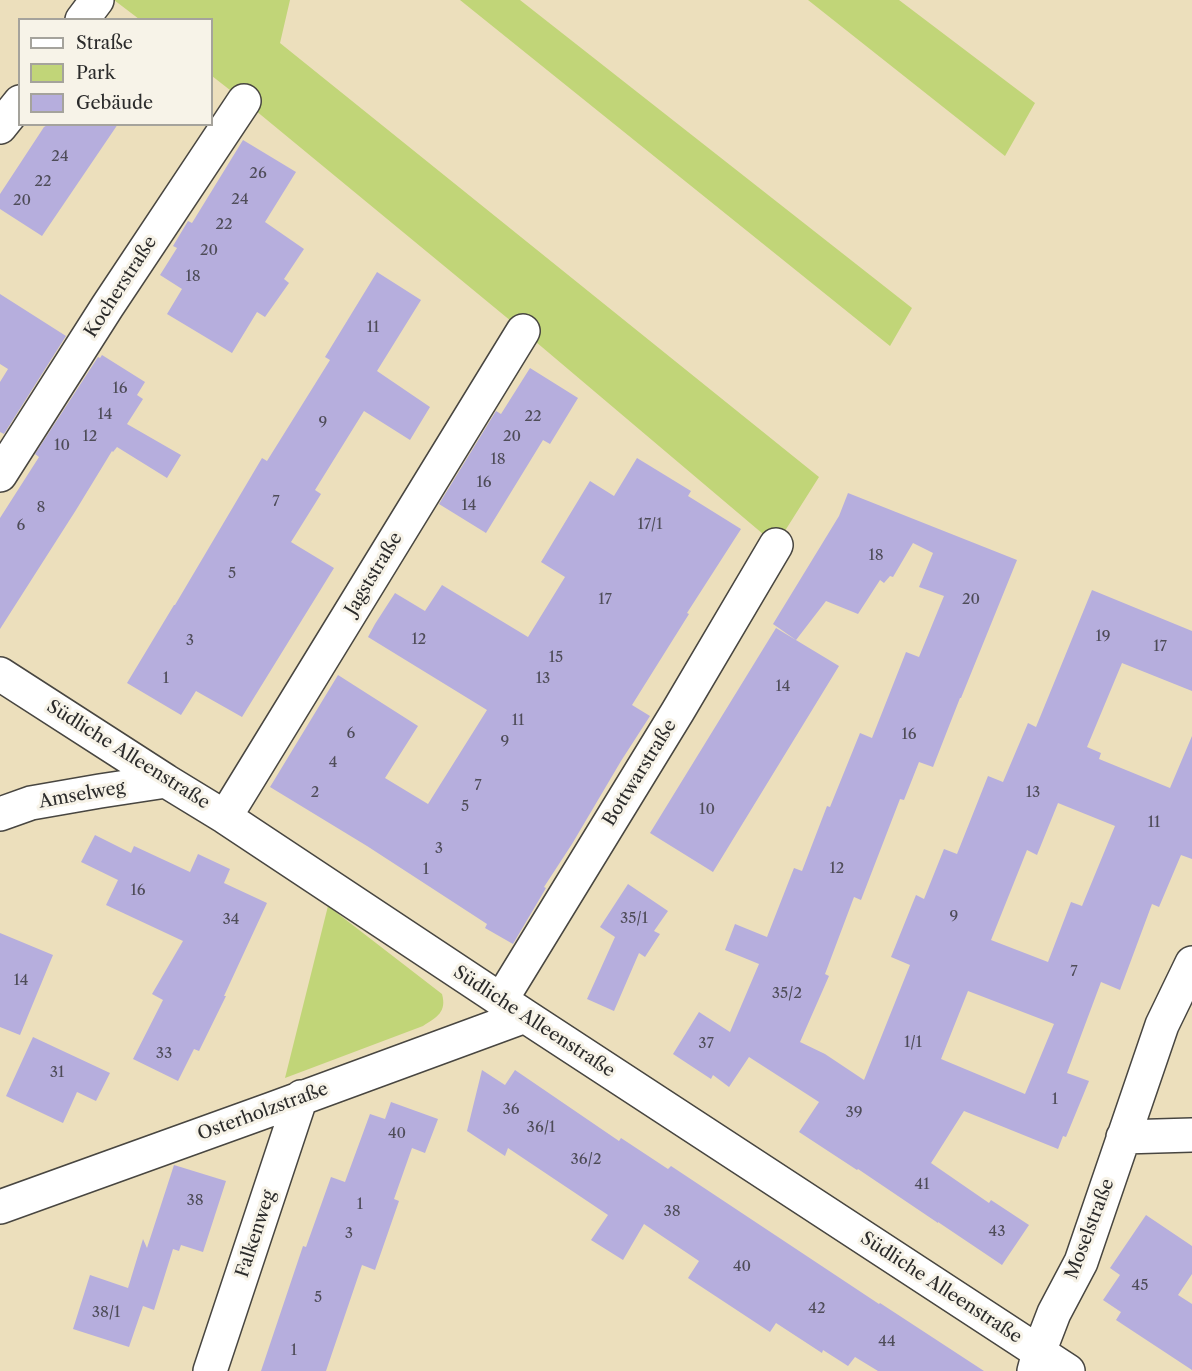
<!DOCTYPE html>
<html>
<head>
<meta charset="utf-8">
<style>
	body { margin:0 }
	#map { position:relative; width:1192px; height:1371px; overflow:hidden; background:#ecdfbc; font-family:"Libre Caslon Text",serif }
	canvas { display:block }
	.legend { position:absolute; left:18px; top:18px; width:195px; height:108px; box-sizing:border-box; background:#f7f3e8; border:2px solid #a5a39c; margin:0; padding:8px 10px; list-style:none; font-size:18px; color:#2b2b2b }
	.legend li { display:flex; align-items:center; gap:12px; height:30px }
	.legend b { width:30px; border:2px solid #a5a39c }
</style>
</head>
<body>
<div id="map">
<canvas width="1192" height="1371"></canvas>
<ul class="legend">
<li><b style="height:8px;background:#fff"></b>Straße</li>
<li><b style="height:16px;background:#c1d578"></b>Park</li>
<li><b style="height:16px;background:#b6aedd"></b>Gebäude</li>
</ul>
</div>
<script>
const ctx = document.querySelector('canvas').getContext('2d');
ctx.lineJoin = 'round';
function fillPath(path, color) { ctx.fillStyle = color; ctx.fill(path, 'evenodd'); }
function strokePath(path, color, width, dash) { ctx.strokeStyle = color; ctx.lineWidth = width; ctx.lineCap = dash ? 'butt' : 'round'; ctx.setLineDash(dash || []); ctx.stroke(path); }
function drawText(font, color, halo, rows, align = 'center') {
  ctx.font = font + ' "Libre Caslon Text",serif'; ctx.lineWidth = 6; ctx.setLineDash([]); ctx.textBaseline = 'middle'; ctx.strokeStyle = halo; ctx.fillStyle = color; for (const [text, x, y, turn = 0] of rows) {
    ctx.save(); ctx.translate(x, y); ctx.rotate((+turn || 0) * Math.PI / 180); ctx.textAlign = isNaN(turn) ? turn : align; if (halo) ctx.strokeText(text, 0, 0); ctx.fillText(text, 0, 0); ctx.restore();
  }
}
const green = new Path2D(`
	M114,0H290L280,43L819,477L776,545L523,331L244,101L212,76V20L139,19Z
	M460,0H520L912,308L890,346Z
	M808,0H899L1035,103L1005,156Z
	M328,906L442,994C447,1012 437,1017 423,1026L285,1078Z`);
const building = new Path2D(`
	M49,124H118L42,236L0,209V194L44,127Z
	M243,140L296,172L265,222L304,249L284,279L289,283L265,317L257,312L232,353L167,314L182,289L160,275L177,248L173,246L188,221L192,223Z
	M377,272L421,300L377,371L430,407L410,440L364,411L315,490L321,494L291,542L334,568L326,581L242,717L196,691L181,715L127,683L174,605H175L262,458L267,461L330,360L325,357Z
	M0,294L66,336L4,434L0,432V382L8,369L0,364Z
	M102,355L145,382L137,395L143,399L127,424L181,455L167,478L117,447L113,452L112,451L76,510L0,629V518L39,457L35,454L98,357L100,358Z
	M530,368L578,398L550,444L543,440L486,533L439,504L496,411L501,414Z
	M637,458L691,491L688,496L741,529L687,613L689,614L632,705L650,716L621,761L572,844L544,887L546,888L513,944L485,928L487,924L367,846L270,787L338,675L418,726L385,778L428,804L487,710L368,637L375,624L395,593L425,611L442,585L528,637L565,577L541,562L590,481L614,496Z
	M848,493L1017,560L961,698H960L933,767L919,762L904,800L900,799L861,900L854,897L825,974L829,976L800,1042L825,1054L864,1080L910,965L891,957L916,895L924,899L944,849L957,854L988,776L1003,782L1028,723L1036,727L1092,590L1192,631V691L1122,663L1087,747L1101,753L1099,759L1170,788L1192,736V859L1181,855L1159,907L1152,904L1120,990L1101,982L1067,1073L1089,1081L1066,1137L1063,1136L1058,1149L964,1111L931,1163L989,1203L991,1200L1029,1225L1002,1265L938,1222V1223L858,1169L857,1170L799,1132L819,1102L749,1057L729,1087L713,1075L711,1079L673,1054L699,1012L730,1032L759,964L725,950L735,924L767,937L794,868L802,871L827,806L830,807L860,733L872,738L906,652L919,657L944,596L919,587L933,553L913,543L893,577L890,576L884,583L880,580L858,614L826,601L796,640L773,624L839,516ZM1058,803L1115,826L1082,906L1071,902L1048,962L991,940L1027,850L1037,855ZM968,991L1054,1024L1025,1094L941,1059Z
	M776,628L839,666L713,872L650,833Z
	M95,835L131,853L134,846L190,872L198,854L230,869L224,883L267,903L224,996H226L199,1051L194,1049L178,1081L133,1059L163,1000L152,994L183,941L106,905L118,880L81,862Z
	M628,884L668,911L654,931L660,934L645,957L639,953L614,1011L587,999L615,937L600,927Z
	M0,933L53,955L20,1035L0,1027Z
	M33,1037L110,1073L96,1101L77,1092L63,1123L6,1096Z
	M482,1070L505,1085L515,1070L619,1141L621,1138L668,1169L671,1166L879,1304L880,1303L984,1371H878L855,1357L848,1366L823,1350L822,1353L776,1323L770,1332L688,1278L699,1261L644,1224L623,1260L591,1240L608,1215L508,1148L505,1156L467,1131Z
	M391,1102L438,1119L425,1153L412,1148L394,1199L399,1201L375,1270L362,1265L326,1371H261L303,1246L306,1247L331,1177L345,1182L370,1114L385,1119Z
	M174,1165L226,1181L203,1252L181,1245L179,1251L173,1249L154,1310L143,1306L129,1347L73,1329L90,1275L128,1288L143,1239L147,1248Z
	M1146,1215L1192,1246V1274L1178,1295L1192,1304V1370L1116,1320L1121,1312L1103,1300L1120,1275L1110,1268Z`);
const street = new Path2D(`
	M82,20L97,0
	M0,127L20,102
	M0,475L107,307L244,101
	M0,674L166,781L225,817L525,1016L1068,1371
	M0,814L31,803L100,791L166,781
	M225,817L523,331
	M501,1000L678,711L776,545
	M1123,1137L1192,1135
	M0,1207L272,1109L525,1016
	M210,1371L301,1097
	M1034,1371L1039,1352L1054,1313L1081,1262L1162,1025L1192,963`);
const numberNames = [
	["24",60,157],
	["26",258,174],
	["22",43,182],
	["24",240,200],
	["20",22,201],
	["22",224,225],
	["20",209,251],
	["18",193,277],
	["11",373,328],
	["16",120,389],
	["14",105,415],
	["22",533,417],
	["9",323,423],
	["12",90,437],
	["20",512,437],
	["10",62,446],
	["18",498,460],
	["16",484,483],
	["7",276,502],
	["14",469,506],
	["8",41,508],
	["17/1",650,525],
	["6",21,526],
	["18",876,556],
	["5",232,574],
	["17",605,600],
	["20",971,600],
	["19",1103,637],
	["12",419,640],
	["3",190,641],
	["17",1160,647],
	["15",556,658],
	["1",166,679],
	["13",543,679],
	["14",783,687],
	["11",518,721],
	["6",351,734],
	["16",909,735],
	["9",505,742],
	["4",333,763],
	["7",478,786],
	["2",315,793],
	["13",1033,793],
	["5",465,807],
	["10",707,810],
	["11",1154,823],
	["3",439,849],
	["12",837,869],
	["1",426,870],
	["16",138,891],
	["9",954,917],
	["35/1",634,919],
	["34",231,920],
	["7",1074,972],
	["14",21,981],
	["35/2",787,994],
	["1/1",913,1043],
	["37",706,1044],
	["33",164,1054],
	["31",57,1073],
	["1",1055,1100],
	["36",511,1110],
	["39",854,1113],
	["36/1",541,1128],
	["40",397,1134],
	["36/2",586,1160],
	["41",922,1185],
	["38",195,1201],
	["1",360,1205],
	["38",672,1212],
	["43",997,1232],
	["3",349,1234],
	["40",742,1267],
	["45",1140,1286],
	["5",318,1298],
	["42",817,1309],
	["38/1",106,1313],
	["44",887,1342],
	["1",294,1351]
];
const streetNames = [
	["Kocherstraße",121,287,-57],
	["Jagststraße",374,574,-59],
	["Südliche Alleenstraße",128,755,32],
	["Bottwarstraße",640,773,-58],
	["Amselweg",82,795,-10],
	["Südliche Alleenstraße",534,1022,33],
	["Osterholzstraße",263,1112,-20],
	["Moselstraße",1090,1229,-69],
	["Falkenweg",256,1234,-72],
	["Südliche Alleenstraße",941,1288,33]
];
fillPath(green, '#c1d578');
fillPath(building, '#b6aedd');
strokePath(street, '#484641', 36);
strokePath(street, '#fff', 33);
drawText('15px', '#4e4c58', null, numberNames);
drawText('18px', '#2b2b2b', '#f7f3e8', streetNames);
</script>
</body>
</html>
